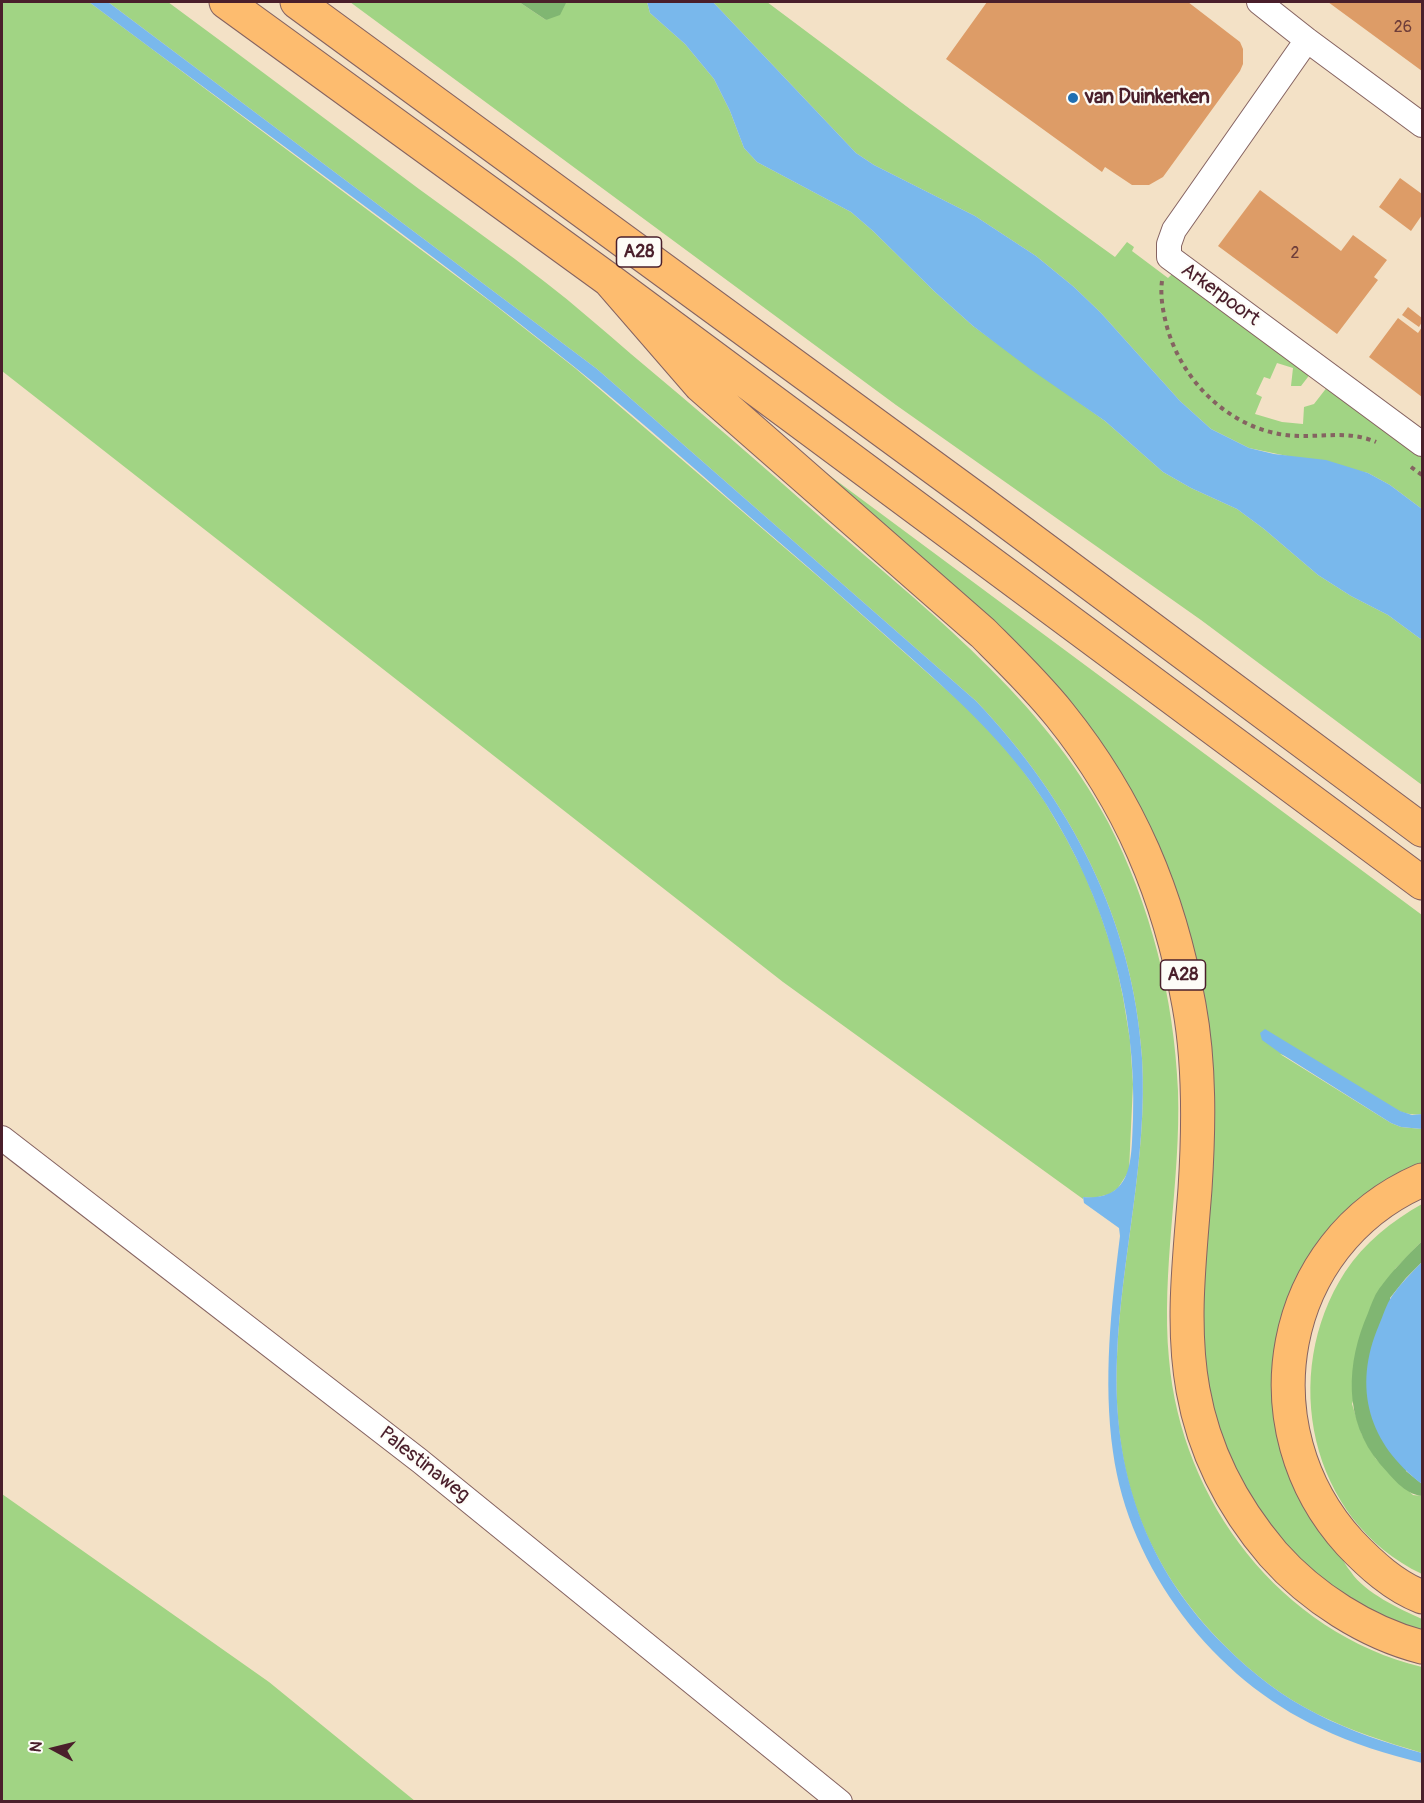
<!DOCTYPE html>
<html>
<head>
<meta charset="utf-8">
<style>
	body { margin:0 }
	#map { position:relative; width:1424px; height:1803px; overflow:hidden; background:#f3e1c6; font-family:Pangolin,sans-serif }
	canvas { display:block }
	.frame { position:absolute; inset:0; border:3px solid #4a1f2b; pointer-events:none }
	.north { position:absolute; left:24px; top:1719px; width:60px; height:60px; -webkit-text-stroke:4px #fdfcf7; paint-order:stroke; rotate:277deg; font-size:16px; font-weight:700; line-height:24px; text-align:center; color:#4a1f2b }
	.north::after { content:''; display:block; margin:auto; width:21px; height:27px; background:#4a1f2b; clip-path:polygon(50% 0,100% 100%,50% 72%,0 100%) }
</style>
</head>
<body>
<div id="map">
<canvas width="1424" height="1803"></canvas>
<div class="frame"></div>
<div class="north">N</div>
</div>
<script>
const ctx = document.querySelector('canvas').getContext('2d');
ctx.lineJoin = 'round';
function fillPath(path, color) { ctx.fillStyle = color; ctx.fill(path, 'evenodd'); }
function strokePath(path, color, width, dash) { ctx.strokeStyle = color; ctx.lineWidth = width; ctx.lineCap = dash ? 'butt' : 'round'; ctx.setLineDash(dash || []); ctx.stroke(path); }
function drawText(font, color, halo, rows, align = 'center') {
  ctx.font = font + ' Pangolin,sans-serif'; ctx.lineWidth = 4.5; ctx.setLineDash([]); ctx.textBaseline = 'middle'; ctx.strokeStyle = halo; ctx.fillStyle = color; for (const [text, x, y, turn = 0] of rows) {
    ctx.save(); ctx.translate(x, y); ctx.rotate((+turn || 0) * Math.PI / 180); ctx.textAlign = isNaN(turn) ? turn : align; if (halo) ctx.strokeText(text, 0, 0); ctx.fillText(text, 0, 0); ctx.restore();
  }
}
const green = new Path2D(`
	M2,2H89L491,302L575,368L827,584L966,707L995,737L1021,768L1045,802L1066,838L1085,875L1100,913L1114,955L1123,997L1130,1040L1133,1084L1129,1171L1118,1188L1110,1194L1094,1198L1083,1197V1199L783,982L2,371Z
	M108,2H168C252,64 335,126 419,189C461,220 504,250 545,282C575,305 603,330 631,354C697,409 762,465 826,522C929,612 1043,699 1108,822C1151,906 1174,997 1178,1091C1181,1180 1161,1270 1169,1359C1181,1501 1281,1633 1422,1667V1753C1386,1742 1351,1731 1317,1714C1283,1697 1253,1674 1226,1647C1144,1565 1112,1473 1117,1357C1121,1257 1148,1159 1142,1058C1133,919 1070,800 976,701L597,369Z
	M350,2H519L546,20L566,2H647L650,13L685,44L714,79L730,111L744,148L757,162L851,212L873,231L935,292L973,326L1105,421L1163,472L1191,488L1237,509L1264,529L1318,575L1351,596L1388,615L1422,640V785L1201,620L896,405Z
	M713,2H767L910,109L1115,257L1127,242L1134,247L1132,251L1168,278L1174,272L1311,373L1301,386H1291L1293,368L1277,363L1270,379L1264,377L1256,394L1262,397L1255,414L1282,422L1303,424L1304,407L1314,404L1328,386L1422,455V509L1390,485L1368,473L1249,448L1211,429L1180,401L1101,313L1074,287L1036,256L975,216L874,165L856,153Z
	M810,461L1422,915V1114C1395,1118 1369,1092 1346,1080C1325,1069 1302,1062 1280,1054L1391,1123L1401,1127L1422,1129V1171L1397,1183L1284,1342L1332,1539C1338,1550 1343,1562 1351,1572C1365,1593 1400,1609 1422,1619V1637L1312,1580L1240,1494L1202,1389L1207,1136L1132,805Z
	M1422,1204V1241L1395,1269L1352,1404L1362,1435L1376,1459L1413,1495L1422,1496V1574C1309,1520 1279,1374 1345,1272C1364,1243 1392,1221 1422,1204Z
	M2,1494L269,1682L415,1801H2Z`);
const forest = new Path2D(`
	M519,2H566V3L560,15L546,20Z
	M1422,1241V1262L1406,1278L1390,1298L1406,1471L1422,1484V1496C1404,1494 1392,1477 1380,1464C1343,1420 1346,1363 1368,1313C1371,1305 1374,1296 1379,1289C1392,1271 1407,1256 1422,1241Z`);
const water = new Path2D(`
	M89,2H108L597,369L976,701C1070,800 1133,919 1142,1058C1148,1159 1121,1257 1117,1357C1112,1470 1145,1568 1226,1647C1253,1674 1283,1697 1317,1714C1350,1731 1386,1743 1422,1753V1763C1387,1754 1353,1744 1320,1728C1214,1679 1129,1569 1113,1452C1103,1380 1111,1308 1120,1236L1119,1228L1084,1203L1083,1197C1135,1201 1131,1157 1133,1119C1137,1008 1105,897 1046,804C1007,743 954,696 901,649C860,613 820,577 779,542C710,483 643,422 572,365C415,239 250,123 89,2Z
	M647,2H713L856,153L874,165L975,216L1036,256L1074,287L1101,313L1180,401L1211,429L1249,448L1274,454L1326,460L1368,473L1390,485L1422,509V640L1388,615L1351,596L1318,575L1264,529L1237,509L1191,488L1163,472L1105,421L1030,369L973,326L935,292L873,231L851,212L757,162L744,148L730,111L714,79L685,44L650,13Z
	M1265,1029L1400,1111L1412,1115L1422,1114V1129L1401,1127L1391,1123L1280,1053L1262,1040L1260,1033Z
	M1422,1262V1484C1369,1444 1352,1388 1379,1325C1383,1316 1386,1305 1392,1296C1401,1283 1412,1272 1422,1262Z`);
const building = new Path2D(`
	M987,2H1188L1240,42L1243,49V64L1240,71L1163,177L1149,185H1132L1105,167L1102,172L946,59Z
	M1328,2H1422V71Z
	M1400,178L1422,194V215L1411,231L1379,207Z
	M1260,190L1341,251L1353,235L1387,260L1374,277L1378,280L1337,334L1218,246Z
	M1408,307L1422,318V322L1419,327L1402,315Z
	M1398,318L1418,333L1422,327V397L1369,357Z`);
const path = new Path2D(`
	M1162,281C1160,296 1163,312 1167,327C1182,381 1228,427 1285,435C1316,439 1347,429 1376,442
	M1411,467L1422,475`);
const minor = new Path2D(`
	M1259,2L1307,40L1422,125
	M1307,40L1174,230L1169,244V257L1422,444
	M2,1138L420,1461L840,1802`);
const highway = new Path2D(`
	M226,2L609,280L1422,883
	M297,2L982,503L1422,830
	M609,280L700,385L983,633C1009,659 1037,686 1060,715C1130,802 1169,895 1189,1005C1200,1065 1199,1128 1195,1189C1190,1255 1181,1324 1193,1390C1204,1452 1232,1506 1273,1554C1311,1597 1367,1633 1422,1647
	M1422,1180C1277,1243 1245,1428 1350,1543C1371,1565 1394,1586 1422,1597`);
const markers = [
	[1073,98,6,"#1f6fb2"]
];
const numberNames = [
	["26",1403,28],
	["2",1295,254]
];
const shields = [
	[639,252,45],
	[1183,975,45]
];
const shieldNames = [
	["A28",639,252],
	["A28",1183,975]
];
const poiNames = [
	["van Duinkerken",1085,98]
];
const streetNames = [
	["Arkerpoort",1220,295,36],
	["Palestinaweg",424,1465,38]
];
fillPath(green, '#a1d484');
fillPath(forest, '#80b672');
fillPath(water, '#79b8ec');
fillPath(building, '#dd9c67');
strokePath(minor, '#856361', 26);
strokePath(highway, '#856361', 35);
strokePath(path, '#856361', 4, [4.5, 4.5]);
strokePath(minor, '#fff', 24);
strokePath(highway, '#fdbc6f', 33);
for (const [x, y, r, color] of markers) { const dot = new Path2D(); dot.arc(x, y, r, 0, 2 * Math.PI); ctx.fillStyle = color; ctx.fill(dot); strokePath(dot, '#fdfcf7', 2); }
drawText('16px', '#6f3e3a', null, numberNames);
for (const [x, y, w] of shields) { const box = new Path2D(); box.roundRect(x - w / 2, y - 15, w, 30, 4.5); ctx.fillStyle = '#fdfcf7'; ctx.fill(box); strokePath(box, '#4a1f2b', 1.5); }
drawText('bold 18px', '#4a1f2b', null, shieldNames);
drawText('bold 20px', '#4a1f2b', '#fdfcf7', poiNames, 'left');
drawText('20px', '#4a1f2b', '#fdfcf7', streetNames);
</script>
</body>
</html>
